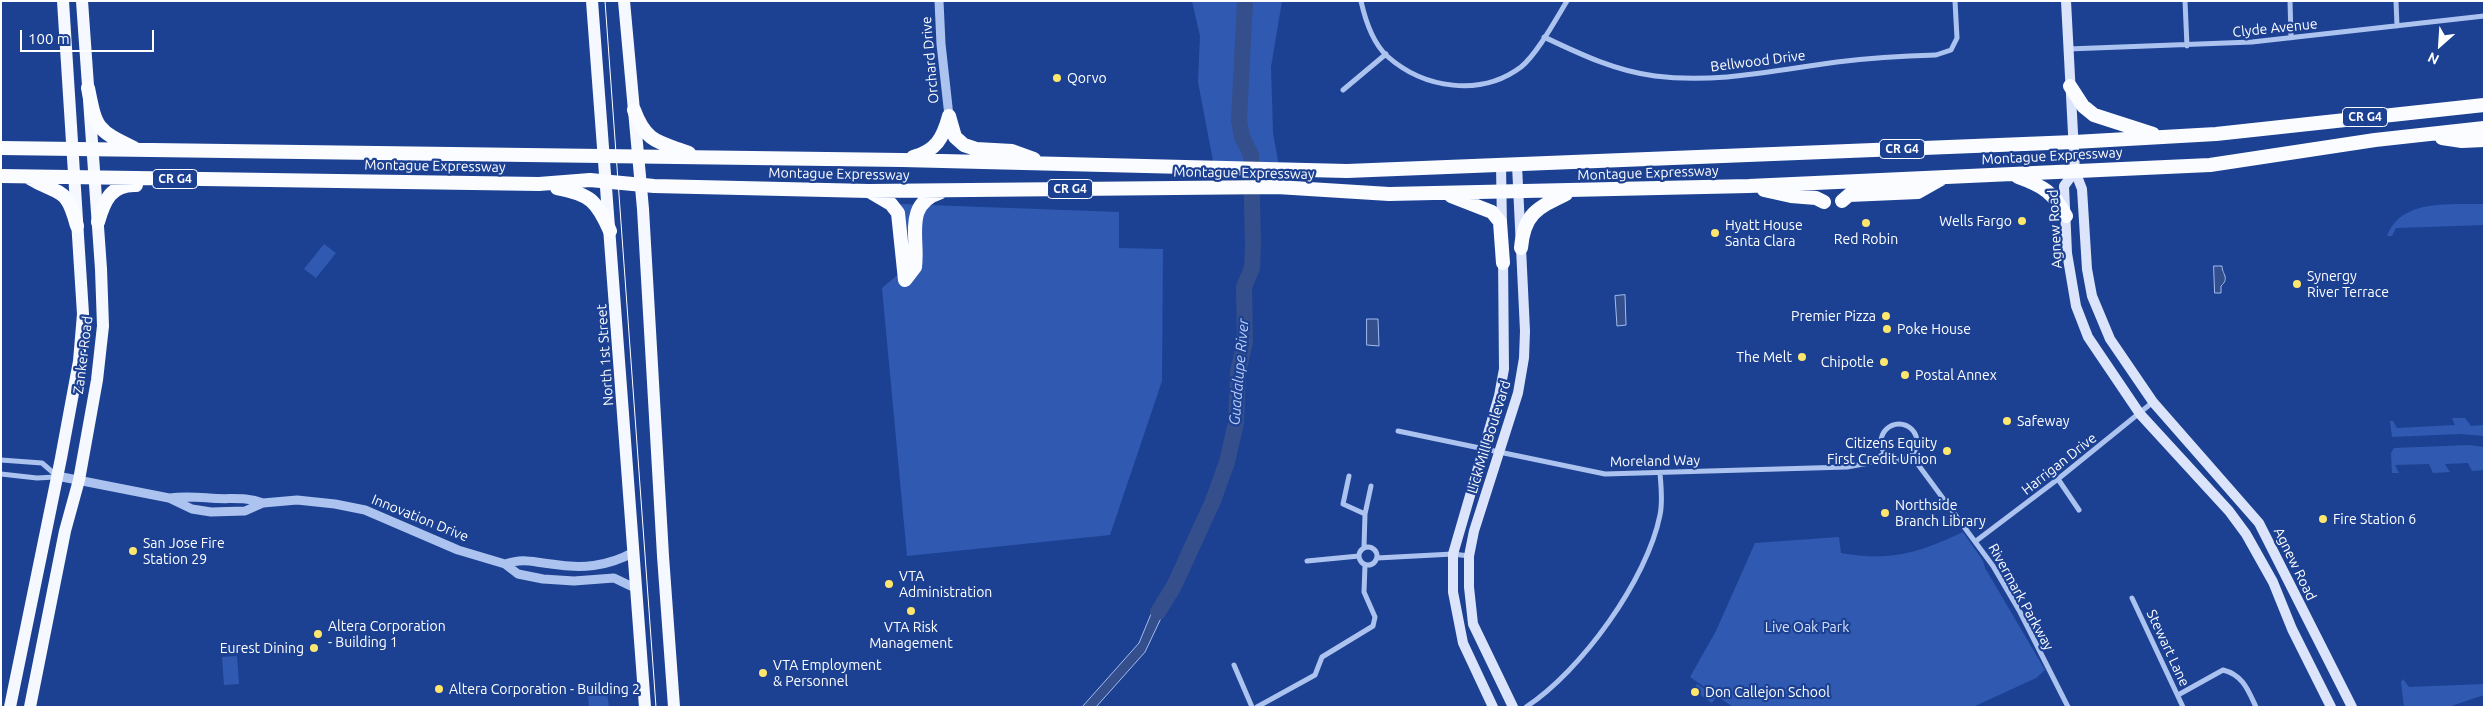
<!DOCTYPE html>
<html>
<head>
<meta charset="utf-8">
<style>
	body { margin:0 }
	#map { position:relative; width:2485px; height:708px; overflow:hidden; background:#1c4193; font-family:Ubuntu,sans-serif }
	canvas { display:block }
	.frame { position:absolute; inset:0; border:2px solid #fff; pointer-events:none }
	.north { position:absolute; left:2415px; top:20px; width:50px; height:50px; -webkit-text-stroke:4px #1c4193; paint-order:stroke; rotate:206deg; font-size:14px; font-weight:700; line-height:20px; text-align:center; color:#fff }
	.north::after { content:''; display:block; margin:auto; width:18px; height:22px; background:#fff; clip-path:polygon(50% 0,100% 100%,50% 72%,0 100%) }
	.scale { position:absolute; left:20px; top:30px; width:134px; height:22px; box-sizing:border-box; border:2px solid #fff; border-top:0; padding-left:6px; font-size:15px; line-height:18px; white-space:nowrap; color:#fff; -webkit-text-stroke:4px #1c4193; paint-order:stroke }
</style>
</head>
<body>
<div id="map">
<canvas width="2485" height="708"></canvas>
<div class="frame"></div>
<div class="north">N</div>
<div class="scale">100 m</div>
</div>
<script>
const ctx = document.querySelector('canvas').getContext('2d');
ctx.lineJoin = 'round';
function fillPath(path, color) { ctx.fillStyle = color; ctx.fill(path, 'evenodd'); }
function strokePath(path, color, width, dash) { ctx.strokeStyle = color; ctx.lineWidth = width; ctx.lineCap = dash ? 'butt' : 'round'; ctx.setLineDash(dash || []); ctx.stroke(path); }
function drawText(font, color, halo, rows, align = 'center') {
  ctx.font = font + ' Ubuntu,sans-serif'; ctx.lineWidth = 4.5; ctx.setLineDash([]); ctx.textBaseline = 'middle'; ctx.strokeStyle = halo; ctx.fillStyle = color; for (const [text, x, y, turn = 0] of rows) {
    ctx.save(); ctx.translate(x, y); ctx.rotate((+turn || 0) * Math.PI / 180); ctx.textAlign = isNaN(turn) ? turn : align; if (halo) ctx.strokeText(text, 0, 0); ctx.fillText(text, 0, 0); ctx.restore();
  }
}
const green = new Path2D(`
	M1192,1H1282L1271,67L1273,133L1279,166L1213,161L1198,82L1200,36Z
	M901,204L1119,212V248L1163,249L1162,381L1110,535L907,556L882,288L900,273Z
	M2484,204V225L2396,228L2392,236H2387C2401,198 2452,205 2484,204Z
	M324,244L336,253L316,278L304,269Z
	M2452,418H2465L2471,426L2484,425V436L2460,434L2392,437L2390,421H2393L2397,428L2455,425Z
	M2469,445L2484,447V470L2472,471L2468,463L2445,464L2450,472L2433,473L2429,464L2395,465L2399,473H2392L2391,453L2394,448Z
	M1963,532L1983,561L1985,568L2045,670L2036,678L1973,707H1733L1690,677L1716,631L1755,543L1839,537L1841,553C1889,562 1919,553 1963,532Z
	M237,656L239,684L224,685L222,657Z
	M2403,679L2409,687L2484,684V695L2448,707H2404L2401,682Z
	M1697,684L1716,697L1712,703L1693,690Z
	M607,693L609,707H589L588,695Z`);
const water = new Path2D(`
	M2214,266H2222C2222,274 2230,278 2221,286V293H2215Z
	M1625,295L1626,325L1617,326L1615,296Z
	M1367,319H1378L1379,346L1367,345Z
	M1168,592L1171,597L1145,652L1096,707H1082L1139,643L1156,602Z`);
const river = new Path2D(`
	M1158,612L1174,586L1213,501L1227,462L1236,423L1238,372L1245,342L1244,287L1252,268L1253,246L1251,155L1242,137L1239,120L1245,1`);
const minor = new Path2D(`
	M1361,1C1365,19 1373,43 1387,56C1424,89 1481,97 1521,67C1537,54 1556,19 1567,1
	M2185,1L2187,46
	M2290,1L2291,38
	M2396,1L2397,26
	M1544,37C1580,54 1615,71 1655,76C1716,84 1777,70 1837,62C1870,58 1903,56 1936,55L1951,50L1957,38L1955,1
	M2068,49L2252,42L2484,16
	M1343,90L1386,54
	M1881 442a18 18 0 1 1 36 0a18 18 0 1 1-36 0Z
	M1398,431L1605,474L1847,467L1869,463L1885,453
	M1911,455L1993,566L2020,612L2068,707
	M1,460L42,463L57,476
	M1,474L37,478L55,477
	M1349,476L1343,504L1365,514
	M2058,479L2079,510
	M1976,541L2058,479L2153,402
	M1359 556a9 9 0 1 1 18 0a9 9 0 1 1-18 0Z
	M1364,547L1365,514L1371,486
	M1377,558L1453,554L1469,556
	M1307,561L1359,556
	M2132,598L2183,707
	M1234,665L1252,707
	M2178,695L2223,670C2243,675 2248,690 2256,707
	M1257,707L1315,675L1322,657L1373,626L1375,617L1364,592L1365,565
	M1526,707C1581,671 1647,580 1660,515C1663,501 1661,487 1660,473`);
const tertiary = new Path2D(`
	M939,1L941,44L949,116
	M57,476L169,498L192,509L211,512L245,511L263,503L297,500L335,504L365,510L458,550L505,564L518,574L543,579L574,581L614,578L637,589
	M170,498C184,496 195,497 209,498C229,500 244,496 263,503
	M505,564C525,558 531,562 551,564C581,569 607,567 634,552`);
const secondary = new Path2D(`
	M2066,1L2075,171L2082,189L2087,269L2092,296L2110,339L2153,402L2259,523L2352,707
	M1501,165L1502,227
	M2075,171L2064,186L2067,253L2076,306L2088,337L2140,414L2229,511L2246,534L2273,582L2292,629L2331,707
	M1493,707L1463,643L1453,592V554L1499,396L1504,369L1503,256
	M1513,707L1473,624L1469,587V556L1474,531L1518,393L1524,358L1525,331L1517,165`);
const primary = new Path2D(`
	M592,1L645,707
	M624,1L643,209L663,556L674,707
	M10,707L61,458L79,361L83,314L63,1
	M30,707L65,531L79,480L97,380L103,326L101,269L82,1`);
const trunk = new Path2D(`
	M2070,86L2083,106L2094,115L2153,134
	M88,88C96,128 96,130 134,148
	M634,110C646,143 659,142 689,153
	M949,116L955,137L964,145L976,149L1012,151L1034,159
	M2442,138L2462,141L2484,140
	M1,148L902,160L1347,171L2074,142L2216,134L2484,105
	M913,157C936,151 943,138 949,116
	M1,176L539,184L590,180L654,186L869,191L1277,187L1389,194L1749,186L2210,165L2375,140L2484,128
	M28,177C61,197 66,185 77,226
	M2018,177C2043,186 2053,192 2066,216
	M557,188C590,194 597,201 610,231
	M1764,190L1791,196L1816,198L1824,202
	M869,191L891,204L898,213L905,280L915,267C919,238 903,204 941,192
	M1451,196L1492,212L1500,222L1503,263
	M1842,201L1849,195L1918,192L1941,179
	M98,222C104,201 111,184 136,185
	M1521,248C1524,214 1537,208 1566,194`);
const tram = new Path2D(`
	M605,1L656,707`);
const markers = [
	[1057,78,5,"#fee76c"],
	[2022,221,5,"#fee76c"],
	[1866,223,5,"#fee76c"],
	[1715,233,5,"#fee76c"],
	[2297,284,5,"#fee76c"],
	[1886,316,5,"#fee76c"],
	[1887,329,5,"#fee76c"],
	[1802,357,5,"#fee76c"],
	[1884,362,5,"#fee76c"],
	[1905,375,5,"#fee76c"],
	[2007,421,5,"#fee76c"],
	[1947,451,5,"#fee76c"],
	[1885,513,5,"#fee76c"],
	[2323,519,5,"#fee76c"],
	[133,551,5,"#fee76c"],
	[889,584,5,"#fee76c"],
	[911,611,5,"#fee76c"],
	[318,634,5,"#fee76c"],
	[314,648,5,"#fee76c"],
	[763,673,5,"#fee76c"],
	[439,689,5,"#fee76c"],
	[1695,692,5,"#fee76c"]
];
const shields = [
	[2365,117,45],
	[1902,149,45],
	[175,179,45],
	[1070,189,45]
];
const shieldNames = [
	["CR G4",2365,117],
	["CR G4",1902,149],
	["CR G4",175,179],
	["CR G4",1070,189]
];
const streetNames = [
	["Clyde Avenue",2275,28,-6],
	["Orchard Drive",930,60,-95],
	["Bellwood Drive",1758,61,-7],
	["Montague Expressway",2052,156,-3],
	["Montague Expressway",435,166,1],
	["Montague Expressway",1244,173,1],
	["Montague Expressway",1648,173,-2],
	["Montague Expressway",839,174,1],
	["Agnew Road",2055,229,-93],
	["Zanker Road",83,355,-83],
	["North 1st Street",605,355,-94],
	["Lick Mill Boulevard",1489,437,-73],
	["Moreland Way",1655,461,-1],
	["Harrigan Drive",2059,464,-38],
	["Innovation Drive",420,518,22],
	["Agnew Road",2295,564,64],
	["Rivermark Parkway",2021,597,61],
	["Stewart Lane",2168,648,65]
];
const poiNames = [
	["Qorvo",1067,78],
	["Wells Fargo",2012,221,"right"],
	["Hyatt House",1725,225],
	["Santa Clara",1725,241],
	["Red Robin",1866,239,"center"],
	["Synergy",2307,276],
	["River Terrace",2307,292],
	["Premier Pizza",1876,316,"right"],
	["Poke House",1897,329],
	["The Melt",1792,357,"right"],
	["Chipotle",1874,362,"right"],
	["Postal Annex",1915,375],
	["Safeway",2017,421],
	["Citizens Equity",1937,443,"right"],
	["First Credit Union",1937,459,"right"],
	["Northside",1895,505],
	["Branch Library",1895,521],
	["Fire Station 6",2333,519],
	["San Jose Fire",143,543],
	["Station 29",143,559],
	["VTA",899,576],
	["Administration",899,592],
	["Altera Corporation",328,626],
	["- Building 1",328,642],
	["VTA Risk",911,627,"center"],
	["Management",911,643,"center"],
	["Eurest Dining",304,648,"right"],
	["VTA Employment",773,665],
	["& Personnel",773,681],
	["Altera Corporation - Building 2",449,689],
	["Don Callejon School",1705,692]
];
const parkNames = [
	["Live Oak Park",1807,627]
];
const waterNames = [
	["Guadalupe River",1239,372,-85]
];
fillPath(green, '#305ab1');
fillPath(water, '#344f8b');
strokePath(water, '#a1bcf0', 1);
strokePath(river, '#344f8b', 16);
strokePath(minor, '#adc3ef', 5);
strokePath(tertiary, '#adc3ef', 9);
strokePath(secondary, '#dbe4fa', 10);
strokePath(primary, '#f5f8ff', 12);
strokePath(trunk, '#fafcff', 14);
strokePath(tram, '#fff', 1);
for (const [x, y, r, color] of markers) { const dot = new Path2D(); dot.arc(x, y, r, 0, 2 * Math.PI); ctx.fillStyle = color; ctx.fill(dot); strokePath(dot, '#1c4193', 2); }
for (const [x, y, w] of shields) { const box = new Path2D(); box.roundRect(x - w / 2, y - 9.5, w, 19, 4); ctx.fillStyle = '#1c4193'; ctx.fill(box); strokePath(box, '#fff', 1); }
drawText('bold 12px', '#fff', null, shieldNames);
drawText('14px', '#fff', '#1c4193', streetNames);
drawText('14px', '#fff', '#1c4193', poiNames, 'left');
drawText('14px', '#d4e0fa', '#1c4193', parkNames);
drawText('italic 15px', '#bacdf5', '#1c4193', waterNames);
</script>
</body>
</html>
